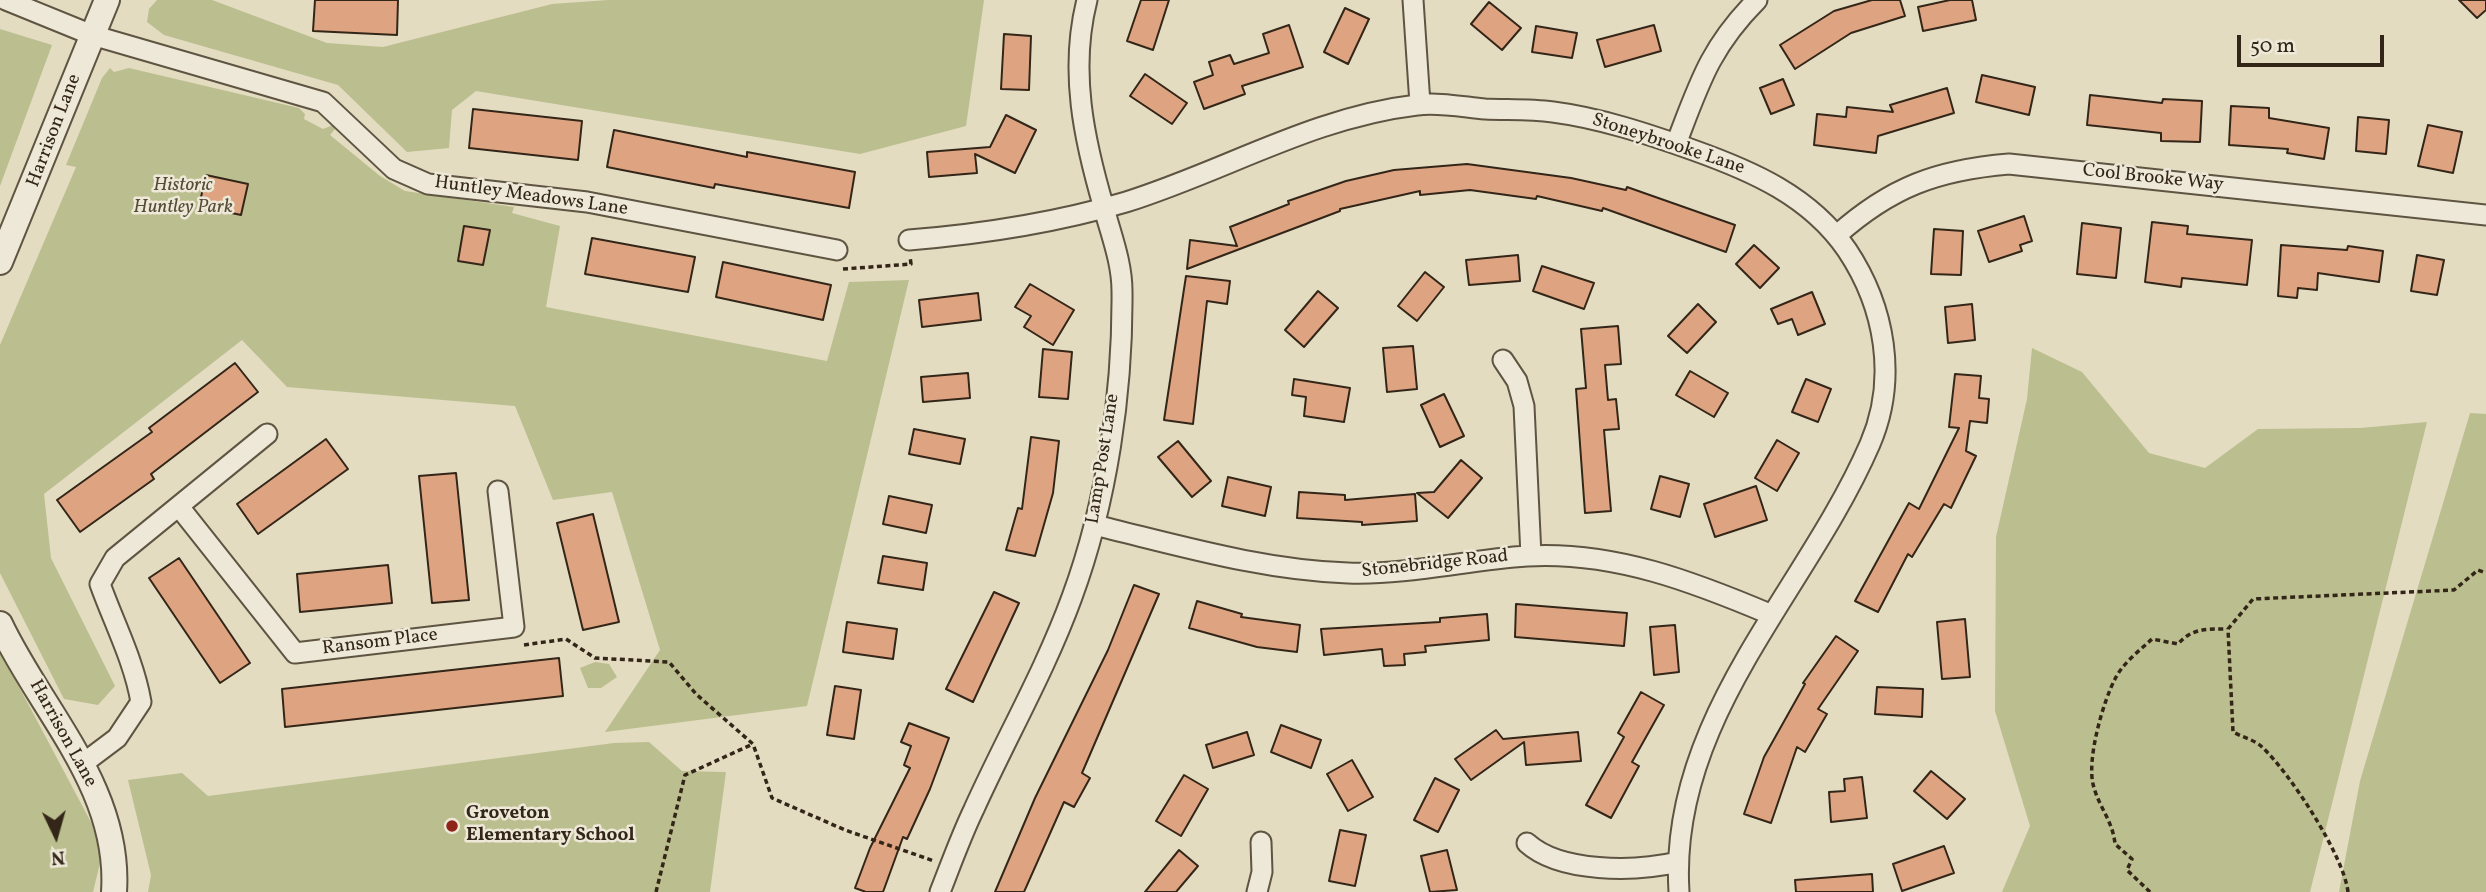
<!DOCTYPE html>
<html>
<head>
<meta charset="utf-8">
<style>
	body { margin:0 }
	#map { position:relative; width:2486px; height:892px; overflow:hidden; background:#e3dcc1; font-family:Vollkorn,serif }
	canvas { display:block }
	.north { position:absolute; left:21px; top:801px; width:70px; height:70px; -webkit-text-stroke:5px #ede8d7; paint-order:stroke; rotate:175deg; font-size:19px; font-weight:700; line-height:28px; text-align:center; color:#332618 }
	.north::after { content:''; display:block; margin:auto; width:24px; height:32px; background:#332618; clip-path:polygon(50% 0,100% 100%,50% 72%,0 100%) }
	.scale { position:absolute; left:2237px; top:35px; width:147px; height:32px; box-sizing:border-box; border:4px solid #332618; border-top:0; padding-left:9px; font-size:21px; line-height:24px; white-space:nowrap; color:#332618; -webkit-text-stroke:5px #ede8d7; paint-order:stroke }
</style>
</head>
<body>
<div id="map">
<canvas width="2486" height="892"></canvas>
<div class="north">N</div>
<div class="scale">50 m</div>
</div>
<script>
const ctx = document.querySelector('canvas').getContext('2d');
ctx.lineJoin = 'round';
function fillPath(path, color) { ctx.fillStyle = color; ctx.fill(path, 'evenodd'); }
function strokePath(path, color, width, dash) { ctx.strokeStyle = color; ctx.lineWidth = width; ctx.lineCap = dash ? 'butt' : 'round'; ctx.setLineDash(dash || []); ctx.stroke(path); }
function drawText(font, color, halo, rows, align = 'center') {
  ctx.font = font + ' Vollkorn,serif'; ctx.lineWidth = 5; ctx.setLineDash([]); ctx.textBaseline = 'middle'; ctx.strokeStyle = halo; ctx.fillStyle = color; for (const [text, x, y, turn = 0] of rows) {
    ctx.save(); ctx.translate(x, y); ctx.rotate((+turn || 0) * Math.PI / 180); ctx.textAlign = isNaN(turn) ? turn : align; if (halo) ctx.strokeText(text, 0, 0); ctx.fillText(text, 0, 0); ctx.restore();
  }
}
const green = new Path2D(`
	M157,0H212L327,43L383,47L552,4L608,0H984L966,126L860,154L476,91L452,110L449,148L407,152L338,85L164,35L147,22L149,9Z
	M0,29L52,45L0,186Z
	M110,68L114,72L129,68L299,108L305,114L304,119L323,129L333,125L335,129L330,135L380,176L405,191L514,207L512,213L560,226L546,307L827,361L849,282L909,280L807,706L605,732L660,650L612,492L553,500L515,406L287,387L242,340L44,494L51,558L115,686L98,705L64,699L0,573V345L76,167L66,165L102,78Z
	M2032,348L2082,372L2149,453L2205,468L2258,429L2360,428L2427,422L2310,892H2002L2030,826L1995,711L1996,537L2027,399Z
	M2470,413L2486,414V892H2339L2360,781Z
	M0,651L93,826L101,859L93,892H0Z
	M595,662L609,664L617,677L601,688H588L580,668Z
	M649,742L682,771L726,772L710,892H148L151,875L128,780L182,773L208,796L614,743Z`);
const building = new Path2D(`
	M315,0H398L397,35L313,31Z
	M1141,0H1169L1153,50L1127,41Z
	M1872,0H1900L1905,16L1851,33L1795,69L1780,45L1834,11Z
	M1950,0H1972L1976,20L1923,31L1918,7Z
	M2459,0H2486V10L2477,18Z
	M1489,2L1521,28L1502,50L1471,24Z
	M1345,8L1369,19L1348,64L1324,52Z
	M1289,25L1303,67L1242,86L1245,94L1204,109L1194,82L1213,75L1209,62L1230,55L1234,64L1269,53L1263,34Z
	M1654,25L1661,51L1605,67L1597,40Z
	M1536,26L1577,33L1572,58L1532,52Z
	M1004,34L1031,36L1029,90L1001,89Z
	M1145,74L1187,103L1172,124L1130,96Z
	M1982,75L2035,87L2029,115L1976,102Z
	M1783,79L1794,105L1771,114L1760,88Z
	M1947,88L1954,113L1878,136L1876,153L1814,145L1817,114L1846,117L1847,107L1893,112L1890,105Z
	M2090,95L2162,103L2163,99L2202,101L2200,142L2161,141V133L2087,125Z
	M2231,106L2269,108V118L2329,128L2324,159L2287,153L2288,149L2229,145Z
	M473,109L582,121L578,160L469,148Z
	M1006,115L1036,130L1015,173L975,154L977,173L929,177L927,152L990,147Z
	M2358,117L2389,120L2386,154L2356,151Z
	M2428,125L2462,132L2453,173L2418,166Z
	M614,130L747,157V152L855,172L849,208L715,184L714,188L607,167Z
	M1467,164L1571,178L1626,190L1627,187L1735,225L1726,252L1603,208L1602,211L1537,196L1536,199L1470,190L1420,195V191L1340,209V211L1187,269L1190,240L1237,246L1230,227L1289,204L1288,201L1346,181L1394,170Z
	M206,175L248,184L241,215L199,206Z
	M2024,216L2032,241L2020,245L2022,251L1989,262L1978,231Z
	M2152,222L2188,226L2187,234L2252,240L2247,285L2182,278L2181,287L2145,282Z
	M2082,223L2121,228L2116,278L2077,274Z
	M464,226L490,230L483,265L458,261Z
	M1934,229L1963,231L1961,275L1931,274Z
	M592,238L695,257L688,292L585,274Z
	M1754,245L1779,268L1760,288L1736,264Z
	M2281,245L2347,250L2348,246L2383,251L2379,282L2318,273L2317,290L2298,288L2297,298L2278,296Z
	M1518,255L1520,281L1469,285L1466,260Z
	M2417,255L2444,260L2437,295L2411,291Z
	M723,262L831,285L823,320L716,297Z
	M1542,266L1594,283L1584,309L1533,291Z
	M1425,272L1444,287L1417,321L1398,306Z
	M1186,276L1230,281L1227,304L1207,301L1193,424L1164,420Z
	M1030,284L1074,310L1053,345L1024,327L1031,316L1015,307Z
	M1318,291L1338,308L1304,347L1285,330Z
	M1812,292L1825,324L1798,335L1792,319L1778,324L1771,309Z
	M978,293L981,320L922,327L919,300Z
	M1698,304L1716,322L1687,353L1668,336Z
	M1972,304L1975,340L1948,343L1945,307Z
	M1618,326L1621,364L1605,365L1608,400L1616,399L1619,429L1604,430L1611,511L1585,513L1576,389L1586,388L1581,329Z
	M1413,346L1417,389L1387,392L1383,348Z
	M1043,349L1072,352L1068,399L1039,397Z
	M235,363L258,392L151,474L154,479L80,532L57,500L152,432L149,428Z
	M1690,371L1728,393L1714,417L1676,395Z
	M968,373L970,398L923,402L921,377Z
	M1955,374L1981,376L1979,398L1989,399L1987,423L1970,421L1966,451L1976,456L1951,508L1944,504L1912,557L1908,554L1878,612L1855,601L1909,503L1919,509L1959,428L1949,427Z
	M1294,379L1350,388L1344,422L1304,416L1306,397L1292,395Z
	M1806,379L1831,389L1818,422L1792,412Z
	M1444,394L1464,436L1440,447L1421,405Z
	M914,429L965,439L960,464L909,454Z
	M1031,437L1059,441L1053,493L1035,556L1006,550L1018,508L1022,509Z
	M326,439L348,469L258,534L237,504Z
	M1777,440L1799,453L1777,491L1755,478Z
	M1178,441L1211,481L1192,497L1158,457Z
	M1461,460L1482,478L1448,518L1417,493L1434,492Z
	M456,473L469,600L432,603L419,476Z
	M1660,476L1689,484L1680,517L1651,509Z
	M1228,477L1271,487L1265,516L1222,506Z
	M1756,486L1767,520L1715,537L1704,504Z
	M1299,492L1345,495V500L1415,494L1417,521L1362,525V522L1297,518Z
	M889,496L932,505L926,533L883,524Z
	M593,514L619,622L583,630L557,523Z
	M883,556L927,563L923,590L878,583Z
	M179,558L250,663L220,683L149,578Z
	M388,565L392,603L300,612L297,574Z
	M1134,585L1159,594L1082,773L1090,778L1074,807L1064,802L1024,892H995L1035,798L1108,650Z
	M994,592L1019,603L973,702L946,689Z
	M1197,601L1242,614L1241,617L1300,625L1297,652L1257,647L1189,628Z
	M1516,604L1627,613L1624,646L1515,637Z
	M1487,614L1489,640L1425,646L1426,652L1404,654L1405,665L1384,666L1382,649L1324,655L1321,629L1440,622V618Z
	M1965,619L1970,677L1942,679L1937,622Z
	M847,622L897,629L893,659L843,652Z
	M1675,625L1679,672L1654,675L1650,627Z
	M1836,636L1858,651L1818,709L1827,714L1805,752L1797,747L1771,823L1744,814L1764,757L1805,684L1803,683Z
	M559,658L563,696L285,727L282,689Z
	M835,686L861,690L854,739L827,735Z
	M1877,687L1923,689L1922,717L1875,714Z
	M1641,692L1664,705L1632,762L1639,766L1611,818L1586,805L1624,737L1618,733Z
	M909,723L949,738L930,789L907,839L903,837L883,892H866L855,888L870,848L910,768L904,765L911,746L901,742Z
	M1281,725L1321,740L1311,768L1271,752Z
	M1496,730L1503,739L1578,732L1581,761L1526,765L1524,742L1471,780L1455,759Z
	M1247,732L1254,755L1213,768L1206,745Z
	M1352,760L1373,797L1348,811L1327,774Z
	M1931,771L1965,799L1947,819L1914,791Z
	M1184,775L1208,789L1181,836L1156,821Z
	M1862,777L1867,818L1831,822L1829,792L1845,791L1844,779Z
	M1435,778L1459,790L1438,832L1414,820Z
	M1340,830L1366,835L1355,886L1329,881Z
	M1944,846L1954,873L1902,891L1893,864Z
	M1179,850L1198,866L1176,892H1145Z
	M1447,850L1457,890L1430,892L1421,856Z
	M1872,874L1873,892H1796L1795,880Z`);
const path = new Path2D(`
	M843,269L911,264L910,256
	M524,645L566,639L595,658L669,662L696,694L753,744L772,798L845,830L934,861
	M656,892L685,775L753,744
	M2150,892L2127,870L2132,859L2115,844C2113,821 2098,806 2093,784C2087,758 2103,702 2115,679C2123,663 2139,651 2152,639L2178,644C2192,628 2206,629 2227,629
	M2348,892C2344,856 2290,773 2262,747C2255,740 2242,737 2233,732L2228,629L2253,599L2454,590L2478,570L2486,573`);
const minor = new Path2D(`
	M6,0L92,35L323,102L394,169L428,184L587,202L837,250
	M1413,0L1420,104
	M1676,144C1699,84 1710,47 1757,0
	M1837,235C1891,187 1937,170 2009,164L2486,215
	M909,240C983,234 1055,223 1126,202C1225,171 1313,117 1417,105C1438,102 1463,107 1485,109C1507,110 1530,109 1553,112C1600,118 1648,134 1693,150C1752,171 1810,196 1847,250C1885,307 1898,379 1870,444C1806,592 1668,718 1679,892
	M1503,360L1517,381L1524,406L1531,556
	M180,508L295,653L514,627L498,491
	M1094,525C1178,545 1261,570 1348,573C1409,575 1467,560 1527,556C1614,551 1694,582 1772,615
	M81,765L117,738L141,702C134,661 114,623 100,584L115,558L267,434
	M1527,843C1560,873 1635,872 1678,862
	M940,892C951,864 961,836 974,809C1006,738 1045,671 1072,597C1107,502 1123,392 1122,291C1122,262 1111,235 1104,208C1084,140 1069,71 1087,0
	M1257,892L1262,872L1261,842`);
const tertiary = new Path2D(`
	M0,262L107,0
	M0,624C41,711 121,788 114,892`);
const markers = [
	[452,826,7,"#8f2418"]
];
const streetNames = [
	["Harrison Lane",55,131,-69],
	["Stoneybrooke Lane",1668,145,18],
	["Cool Brooke Way",2153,179,6],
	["Huntley Meadows Lane",531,197,8],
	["Lamp Post Lane",1104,459,-81],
	["Stonebridge Road",1435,565,-6],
	["Ransom Place",380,643,-7],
	["Harrison Lane",62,734,61]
];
const parkNames = [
	["Historic",183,187],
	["Huntley Park",183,209]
];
const poiNames = [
	["Groveton",466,815],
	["Elementary School",466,837]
];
fillPath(green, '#bbbe8e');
fillPath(building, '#dea482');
strokePath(building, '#332618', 2);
strokePath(minor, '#5f5442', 23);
strokePath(tertiary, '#5f5442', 28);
strokePath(path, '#332618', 3.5, [5, 3.5]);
strokePath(minor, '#ede8d7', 19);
strokePath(tertiary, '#ede8d7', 24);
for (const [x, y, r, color] of markers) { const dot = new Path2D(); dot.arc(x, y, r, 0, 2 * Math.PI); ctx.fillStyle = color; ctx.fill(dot); strokePath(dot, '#ede8d7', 2.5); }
drawText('19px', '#332618', '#ede8d7', streetNames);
drawText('italic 19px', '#554c36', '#ede8d7', parkNames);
drawText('bold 19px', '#332618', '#ede8d7', poiNames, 'left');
</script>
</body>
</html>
